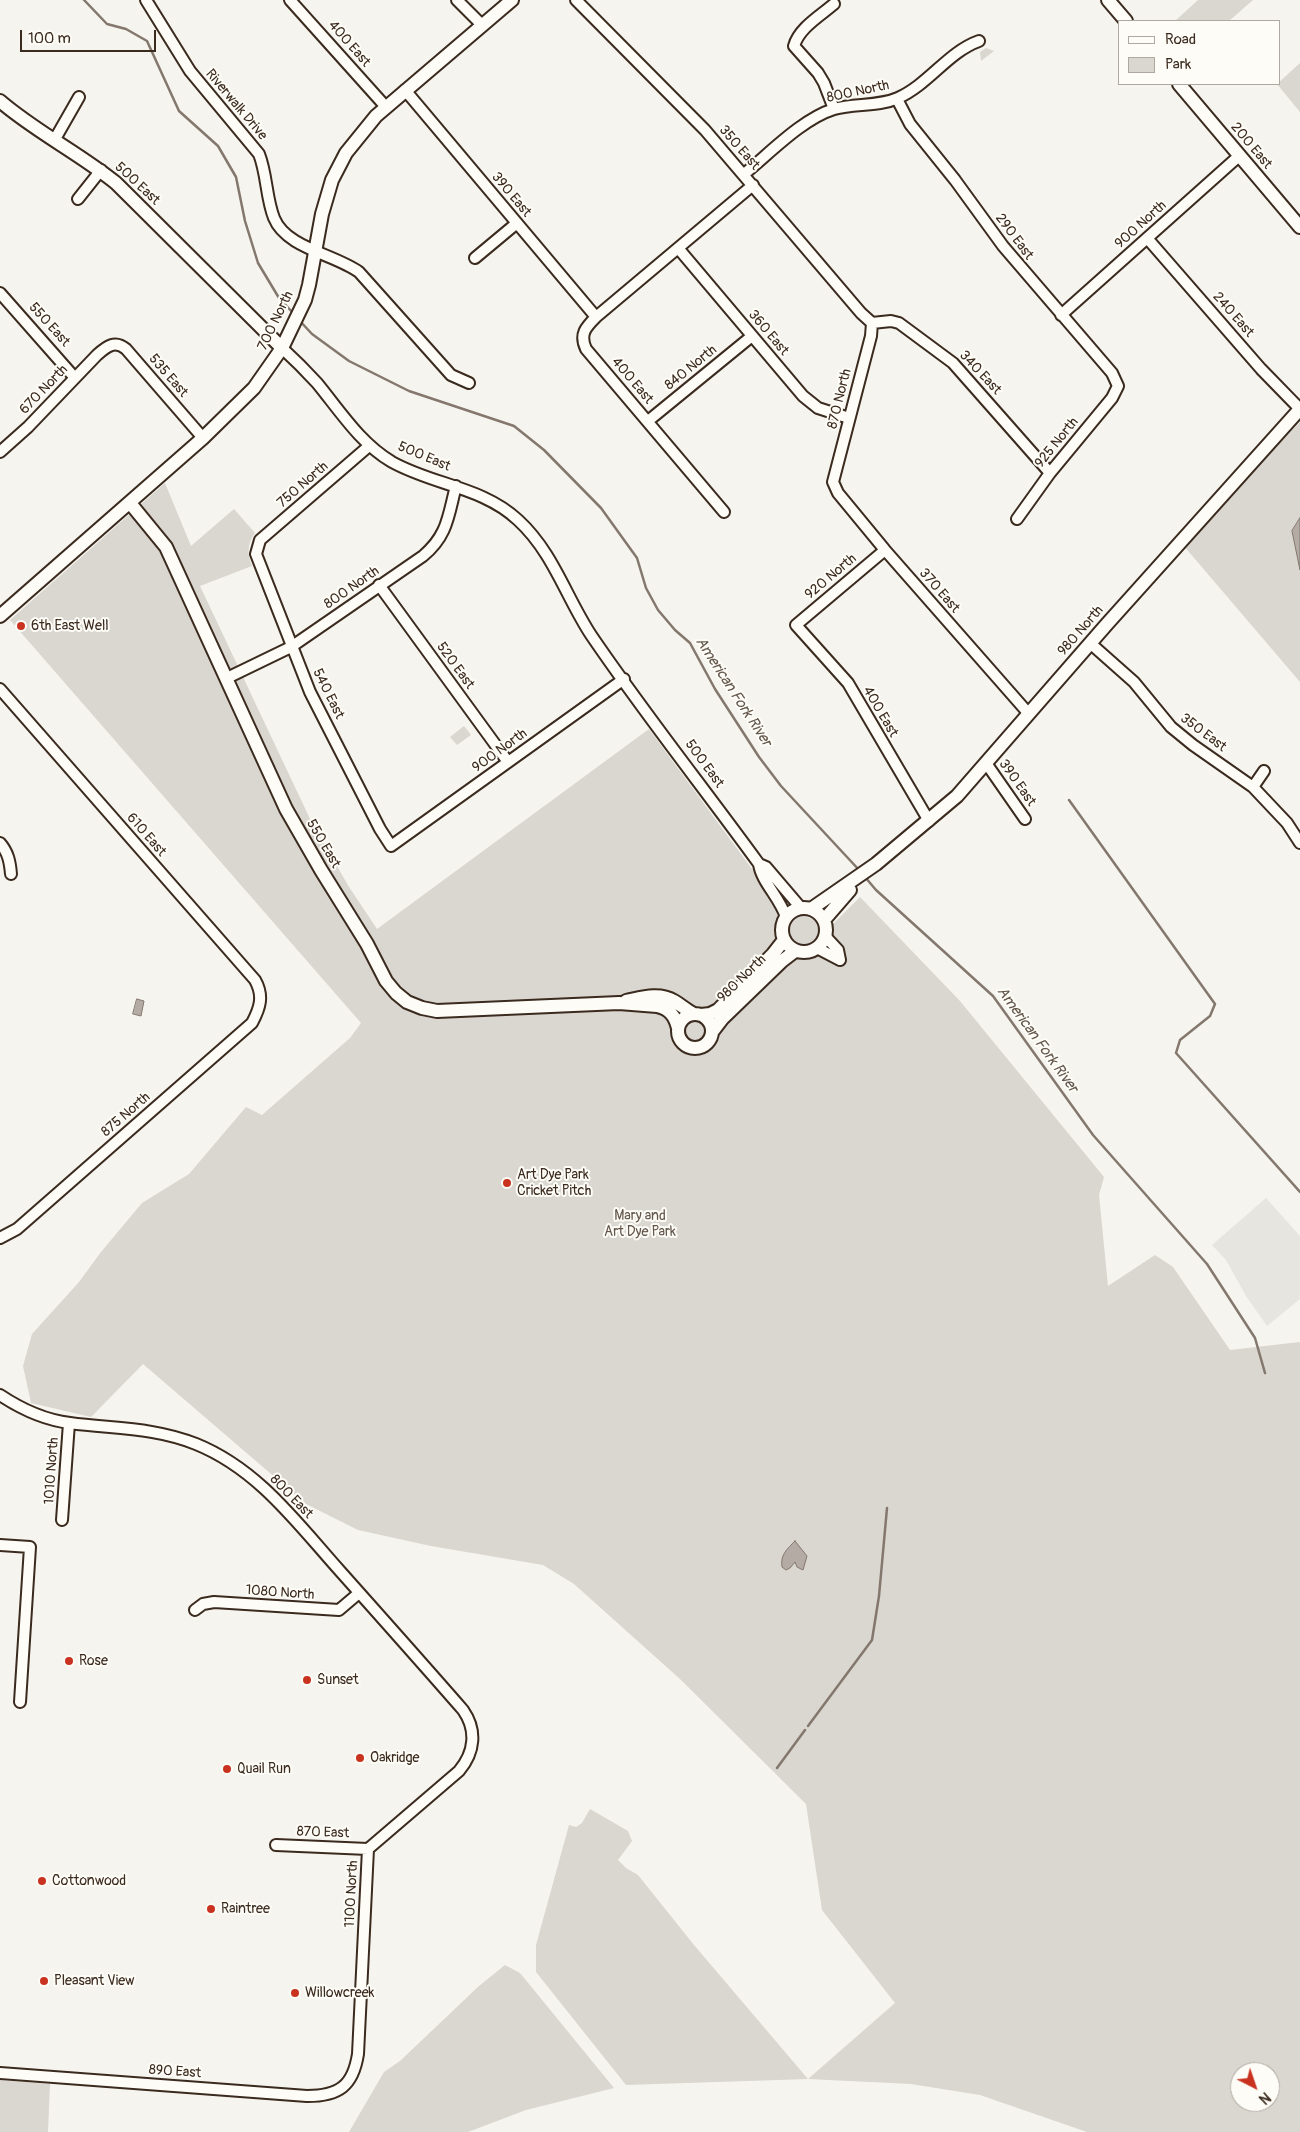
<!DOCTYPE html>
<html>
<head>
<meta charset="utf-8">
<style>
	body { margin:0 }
	#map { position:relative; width:1300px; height:2132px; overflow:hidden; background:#f5f4ee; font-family:Pangolin,sans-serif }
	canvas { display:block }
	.legend { position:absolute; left:1118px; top:20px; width:162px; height:65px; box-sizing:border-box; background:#fdfcf7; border:1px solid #afa8a0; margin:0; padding:6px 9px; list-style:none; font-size:15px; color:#3b2a1e }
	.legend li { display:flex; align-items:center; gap:10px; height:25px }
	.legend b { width:25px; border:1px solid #afa8a0 }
	.north { position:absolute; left:1230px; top:2062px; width:50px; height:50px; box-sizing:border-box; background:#fdfcf7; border:1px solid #afa8a0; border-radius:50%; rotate:139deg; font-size:14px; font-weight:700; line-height:20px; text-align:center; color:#3b2a1e }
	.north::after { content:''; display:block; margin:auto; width:18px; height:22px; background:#c8321e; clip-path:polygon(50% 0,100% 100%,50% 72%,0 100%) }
	.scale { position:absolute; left:20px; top:30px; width:136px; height:22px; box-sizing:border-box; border:2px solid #3b2a1e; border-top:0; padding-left:6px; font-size:15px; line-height:18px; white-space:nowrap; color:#3b2a1e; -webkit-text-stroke:4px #fdfcf7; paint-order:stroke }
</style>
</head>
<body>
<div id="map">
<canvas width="1300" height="2132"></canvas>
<ul class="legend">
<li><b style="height:6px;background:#fdfcf7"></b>Road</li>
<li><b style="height:14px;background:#dad6d0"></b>Park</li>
</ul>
<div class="north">N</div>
<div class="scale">100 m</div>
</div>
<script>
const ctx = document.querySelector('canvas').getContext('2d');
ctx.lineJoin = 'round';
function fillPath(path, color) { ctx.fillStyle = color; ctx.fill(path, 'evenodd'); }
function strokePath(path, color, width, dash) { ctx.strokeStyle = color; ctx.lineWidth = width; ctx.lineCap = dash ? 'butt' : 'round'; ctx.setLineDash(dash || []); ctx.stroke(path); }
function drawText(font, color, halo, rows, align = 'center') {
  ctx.font = font + ' Pangolin,sans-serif'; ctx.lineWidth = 4; ctx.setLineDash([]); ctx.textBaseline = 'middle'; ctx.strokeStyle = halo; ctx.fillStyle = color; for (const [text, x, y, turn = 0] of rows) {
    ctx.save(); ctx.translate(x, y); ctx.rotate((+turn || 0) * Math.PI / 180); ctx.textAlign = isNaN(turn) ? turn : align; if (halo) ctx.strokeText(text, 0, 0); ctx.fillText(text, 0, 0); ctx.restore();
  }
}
const built = new Path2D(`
	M1266,1198L1300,1236V1299L1267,1326L1246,1296L1226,1260L1212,1245Z`);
const green = new Path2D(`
	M1198,0H1253L1229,21H1175Z
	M986,48L994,51L981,61L980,52Z
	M1300,63V112L1277,84Z
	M1300,422V682L1183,545Z
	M165,483L191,546L234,509L255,533C247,544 247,554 252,566L200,586L311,821L349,887L377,929L649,729L777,903L830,927L860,897L960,1001L1104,1177L1099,1195L1108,1286L1155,1255L1173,1267L1230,1350L1300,1342V2132H1087L980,2095L911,2084L808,2079L626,2085L536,1972V1945L569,1825L576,1827L582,1823L590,1809L628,1831L632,1841L618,1860L626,1868L638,1875L694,1945L808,2079L895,2003L822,1910L806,1804L680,1679L574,1584L543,1565L431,1546L358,1530L306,1504L143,1364L91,1417L31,1403L23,1366L32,1334L79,1282L101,1252L142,1203L189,1174L246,1107L262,1115L350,1038L361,1023L10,620ZM1240,2072H1270V2102H1240Z
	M464,726L471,735L457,745L450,737Z
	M505,1965L520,1973L614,2088L526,2110L468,2132H349L384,2072L400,2061L479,1986Z
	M0,2080L50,2084L48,2132H0Z`);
const water = new Path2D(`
	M1300,518V570L1292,531Z
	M137,999L144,1001L141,1016L133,1014Z
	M795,1541L807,1556L803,1570L797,1567L795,1562L790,1568L786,1570L782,1567C780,1555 787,1549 795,1541Z`);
const stream = new Path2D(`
	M84,0L107,24L126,29L147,41L179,111L218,146L236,177L245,221L258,263L279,298L294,314
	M299,320L312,334L349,361L409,391L514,426L544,450L601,508L637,558L646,588L658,610L675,630L690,643L715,689L759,757L781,786L860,871
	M1069,800L1215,1004L1210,1016L1180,1040L1176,1053L1300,1192
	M865,877L876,890L993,996L1093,1135L1207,1264L1255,1338L1265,1373
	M808,1726L872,1640L879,1596L887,1508
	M777,1768L805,1730`);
const minor = new Path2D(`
	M146,0L190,71L259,154C267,174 266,198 274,218C286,248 334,254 359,272L451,375L469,383
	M290,0L386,107
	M457,0L482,25
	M576,0L705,130L861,313L872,323
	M405,90L596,317
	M897,99L910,124L955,180L1003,246L1112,373L1118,386L1112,398L1050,473L1017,519
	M834,109L824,83L818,73L794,46C799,28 820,16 834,4
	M55,139L79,97
	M744,174C770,153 802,119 834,109C854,103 878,107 898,98C929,84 948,52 979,41
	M78,199L101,170
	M1147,238L1261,369L1300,409
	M678,248L803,396L818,408L849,418
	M475,258L517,223
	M0,293L75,378
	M1061,315L1239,156
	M872,323L871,336L833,482L838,493L885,550L1029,714
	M872,323L891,321L899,323L953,363L1050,473
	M282,348C294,359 306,371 317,383C340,411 360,443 392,462C433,485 483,487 518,520C553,552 566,597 591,635C644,713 703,787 759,864L766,867L801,908
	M648,421L752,336
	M369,446L260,540L256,554L310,692L380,829L391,846L624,679
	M0,452L28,427L97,355C107,346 115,340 126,349L203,438
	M724,512L586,349C579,334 586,327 596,317L753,185
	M885,550L796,625L848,683L929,821
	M379,585L508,762
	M1090,643L1134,682L1171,727L1193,745L1253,787L1287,823L1300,843
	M227,678L291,647L423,556C448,535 448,516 456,486
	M0,689L255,980C264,996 260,1008 252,1023L17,1229L0,1238
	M986,763L1025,819
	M1253,787L1264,771
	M0,843C8,852 10,862 11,874
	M759,864C761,881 780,898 786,917
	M825,936L838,950L840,960
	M817,948L840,960
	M0,1395C21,1409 45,1420 70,1423C114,1429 153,1427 196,1444C258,1469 297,1523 340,1571C381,1617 422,1663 463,1710C477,1730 475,1752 459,1771L368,1849L358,2054C353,2086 339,2096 307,2096L0,2073
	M62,1520L69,1423
	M0,1545L30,1547L20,1702
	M195,1610L203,1604L214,1602L339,1610L359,1593
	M276,1845L368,1849`);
const tertiary = new Path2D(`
	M1108,0L1126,21
	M1179,84L1300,227
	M0,101C36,132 79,153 116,183L282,348
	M130,503L166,547L286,809L321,870L367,944L386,981L396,993L407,1002L422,1008L437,1011L619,1003L657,1006C670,1009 675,1016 678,1028
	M0,616L203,438L254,388L282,348L305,300L309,285L322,214L332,180L346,153L376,116L512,0
	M782 930a22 22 0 1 1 44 0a22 22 0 1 1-44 0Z
	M811,909L876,864L957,796L1107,624L1300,409
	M824,920L850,890
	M626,1001C641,998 659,992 674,1001C681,1005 686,1010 694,1014
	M678 1031a17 17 0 1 1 34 0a17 17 0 1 1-34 0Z
	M701,1015L710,1014L718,1010L773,954L784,940
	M712,1032L722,1019L782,961L795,951`);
const markers = [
	[21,626,5,"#c8321e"],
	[507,1183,5,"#c8321e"],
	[69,1661,5,"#c8321e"],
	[307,1680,5,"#c8321e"],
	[360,1758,5,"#c8321e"],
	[227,1769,5,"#c8321e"],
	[42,1881,5,"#c8321e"],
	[211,1909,5,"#c8321e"],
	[44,1981,5,"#c8321e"],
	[295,1993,5,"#c8321e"]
];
const streetNames = [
	["400 East",349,44,49],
	["800 North",858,92,-12],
	["Riverwalk Drive",236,105,50],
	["200 East",1251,146,50],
	["350 East",739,148,49],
	["500 East",137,184,43],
	["390 East",511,195,50],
	["900 North",1141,225,-42],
	["290 East",1014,237,53],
	["240 East",1233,315,49],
	["700 North",276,321,-64],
	["550 East",49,325,48],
	["360 East",768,333,50],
	["840 North",691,368,-39],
	["340 East",980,373,47],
	["535 East",168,376,49],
	["400 East",632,381,50],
	["670 North",44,390,-46],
	["870 North",840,399,-76],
	["925 North",1057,443,-51],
	["500 East",424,457,23],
	["750 North",303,485,-41],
	["920 North",831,577,-40],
	["800 North",352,588,-35],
	["370 East",939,591,49],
	["980 North",1081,631,-49],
	["520 East",455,666,54],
	["540 East",328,694,64],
	["400 East",880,712,60],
	["350 East",1203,733,37],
	["900 North",500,751,-36],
	["500 East",704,764,54],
	["390 East",1017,783,55],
	["610 East",146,835,49],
	["550 East",323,844,60],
	["980 North",742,979,-44],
	["875 North",126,1115,-41],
	["1010 North",52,1471,-86],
	["800 East",291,1497,46],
	["1080 North",280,1593,4],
	["870 East",323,1833,2],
	["1100 North",352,1894,-87],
	["890 East",175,2072,4]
];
const poiNames = [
	["6th East Well",31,626],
	["Art Dye Park",517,1175],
	["Cricket Pitch",517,1191],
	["Rose",79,1661],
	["Sunset",317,1680],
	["Oakridge",370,1758],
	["Quail Run",237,1769],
	["Cottonwood",52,1881],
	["Raintree",221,1909],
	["Pleasant View",54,1981],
	["Willowcreek",305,1993]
];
const parkNames = [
	["Mary and",640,1216],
	["Art Dye Park",640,1232]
];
const waterNames = [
	["American Fork River",733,692,57],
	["American Fork River",1037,1040,54]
];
fillPath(built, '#e7e5df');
fillPath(green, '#dad6d0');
fillPath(water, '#b4aca4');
strokePath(water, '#84786e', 1);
strokePath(stream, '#84786e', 2.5);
strokePath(minor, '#3b2a1e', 14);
strokePath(tertiary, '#3b2a1e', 16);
strokePath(minor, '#fdfcf7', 10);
strokePath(tertiary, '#fdfcf7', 12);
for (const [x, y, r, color] of markers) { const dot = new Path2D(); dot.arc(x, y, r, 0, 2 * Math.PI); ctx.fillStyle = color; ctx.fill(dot); strokePath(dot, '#fdfcf7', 2); }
drawText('14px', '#3b2a1e', '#fdfcf7', streetNames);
drawText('14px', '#3b2a1e', '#fdfcf7', poiNames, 'left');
drawText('14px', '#63554a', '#fdfcf7', parkNames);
drawText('italic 15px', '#65584d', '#fdfcf7', waterNames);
</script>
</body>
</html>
